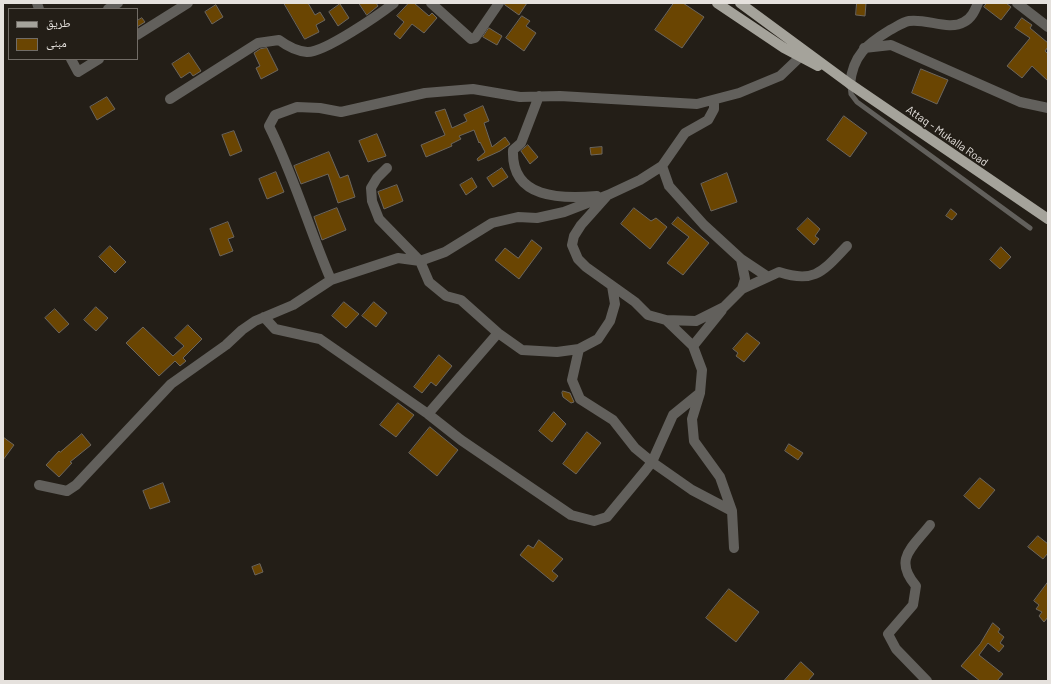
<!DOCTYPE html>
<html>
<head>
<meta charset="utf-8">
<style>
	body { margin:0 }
	#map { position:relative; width:1051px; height:684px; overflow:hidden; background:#231e17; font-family:Barlow,"Noto Naskh Arabic",sans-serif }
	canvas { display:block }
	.frame { position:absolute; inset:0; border:4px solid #e5e1dd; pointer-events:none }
	.legend { position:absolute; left:8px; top:8px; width:130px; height:52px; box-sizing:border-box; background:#231e17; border:1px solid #716c66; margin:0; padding:5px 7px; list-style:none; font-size:12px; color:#e5e1dd }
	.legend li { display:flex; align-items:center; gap:8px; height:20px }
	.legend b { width:20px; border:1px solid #716c66 }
</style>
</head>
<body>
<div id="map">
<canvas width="1051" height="684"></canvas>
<div class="frame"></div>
<ul class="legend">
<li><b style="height:5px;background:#a5a39b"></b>طريق</li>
<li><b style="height:11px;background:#6a4502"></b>مبنى</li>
</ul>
</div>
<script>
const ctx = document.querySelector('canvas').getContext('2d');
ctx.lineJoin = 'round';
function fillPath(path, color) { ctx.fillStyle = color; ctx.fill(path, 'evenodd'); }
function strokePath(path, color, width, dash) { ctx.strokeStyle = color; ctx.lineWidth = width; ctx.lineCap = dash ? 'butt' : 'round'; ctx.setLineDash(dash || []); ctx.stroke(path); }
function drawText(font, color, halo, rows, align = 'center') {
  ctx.font = font + ' Barlow,sans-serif'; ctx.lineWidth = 3.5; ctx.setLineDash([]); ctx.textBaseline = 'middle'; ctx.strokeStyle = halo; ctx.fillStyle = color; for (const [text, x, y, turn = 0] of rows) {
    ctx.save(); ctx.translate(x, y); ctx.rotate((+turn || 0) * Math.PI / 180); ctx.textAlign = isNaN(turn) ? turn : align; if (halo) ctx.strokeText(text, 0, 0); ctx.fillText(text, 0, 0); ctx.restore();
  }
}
const building = new Path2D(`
	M284,3H308L315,15L320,12L325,20L316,25L319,32L305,39Z
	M359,3H376L378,6L367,15Z
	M409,3H414L429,16L432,13L437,18L424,33L412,24L400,39L394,34L404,22L397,16Z
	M505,3H527L519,15L505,5Z
	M674,3H683L704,17L682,48L655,30Z
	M857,3H866L865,16L856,15Z
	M987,3H1006L1011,7L1001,20L984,7Z
	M340,4L349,18L338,26L329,12Z
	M216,5L223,17L212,24L205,12Z
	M522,16L530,21L526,26L536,33L524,51L506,38Z
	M142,18L145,22L137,27V21Z
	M1022,18L1032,25L1030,28L1048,43V47L1045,51L1048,54V81L1032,66L1022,78L1007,66L1030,38L1015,28Z
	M489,28L502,36L497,45L483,37Z
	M267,48L278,70L261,79L256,68L260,66L254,53L260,49Z
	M189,53L201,71L193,76L190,72L181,78L172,64Z
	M921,69L948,80L937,104L912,93Z
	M107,97L115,109L97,120L90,107Z
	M483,106L489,121L484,123L492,147L505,137L510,144L500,151L478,161L477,159L485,152L480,142L479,143L474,130L459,136L461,139L451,144L452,146L426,157L421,145L445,135L435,112L445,109L452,128L467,121L464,115Z
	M844,116L867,133L850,157L827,140Z
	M234,131L242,151L230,156L222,135Z
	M377,134L386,156L368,162L359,141Z
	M528,145L538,157L530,164L521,151Z
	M602,147V154L591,155L590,148Z
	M329,152L340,178L348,175L355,197L338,203L328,174L301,184L294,166Z
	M502,168L508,177L493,187L487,178Z
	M276,172L284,192L267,199L259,179Z
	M727,173L737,202L711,211L701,184Z
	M472,178L477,187L466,195L460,185Z
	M397,185L403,201L384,209L378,192Z
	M337,208L346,230L322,240L314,217Z
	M634,208L651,221L656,218L667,227L650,249L621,224Z
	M951,209L957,214L952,220L946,216Z
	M678,217L709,243L683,275L667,263L689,237L672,224Z
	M808,218L820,229L815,236L819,239L814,245L797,229Z
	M228,222L234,237L228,239L233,251L220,256L210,229Z
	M532,240L542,248L519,279L495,260L505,248L518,258Z
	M110,246L126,262L115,273L99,257Z
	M1001,247L1011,257L1000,269L990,260Z
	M344,302L359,314L346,328L332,316Z
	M374,302L387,313L376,327L362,316Z
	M96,307L108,318L96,331L84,320Z
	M55,309L69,324L59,333L45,318Z
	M188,325L202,339L183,358L186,361L180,366L175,361L159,376L126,343L143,327L173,356L184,346L175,338Z
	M747,333L760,343L744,362L736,356L738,353L733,349Z
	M439,355L452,366L436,386L431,382L422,393L414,387Z
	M563,391L570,393L574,402L571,403L563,397L562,393Z
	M398,403L414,415L396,437L380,425Z
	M554,412L566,424L552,442L539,431Z
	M430,427L458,450L437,476L409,453Z
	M587,432L601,443L576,474L563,464Z
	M82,434L91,445L70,462L72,463L59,477L46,465L59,451L60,452Z
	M3,437L14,445L3,460Z
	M789,444L803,453L798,460L785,451Z
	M980,478L995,490L979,509L964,496Z
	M163,483L170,502L150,509L143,491Z
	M1038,536L1048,544V553L1043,559L1028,547Z
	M539,540L563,559L552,571L558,576L553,582L520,555L528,545L533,548Z
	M260,564L263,572L255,575L252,567Z
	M1048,582V617L1044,622L1039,616L1042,612L1036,609L1039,605L1034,601Z
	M729,589L759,612L736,642L706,618Z
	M993,623L1000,629L998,632L1004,637L1000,643L1004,646L999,652L988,643L979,655L1003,674L997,681H980L961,666L980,644Z
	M801,662L814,674L808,681H784Z`);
const lane = new Path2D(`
	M850,85L851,94L857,102L1030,228`);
const street = new Path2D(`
	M37,3L39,9
	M431,3L471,39L475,38L499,3
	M1017,3L1048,27
	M108,9L118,3
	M137,35L188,3
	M864,48L891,45L1020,102L1048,108
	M71,59L78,72L99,59
	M850,84C853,55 867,44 890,30C896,27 903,22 909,21C926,18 949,31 964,22C972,18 975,10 978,3
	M539,96L521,143L513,150C511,199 561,199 597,196
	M170,99L258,43L279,40C287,46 297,51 307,52C324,53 380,14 394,3
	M662,166L669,186L704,225L741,259L768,277
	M387,168L377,178L371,188L372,201L379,219L420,261L429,282L446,296L461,300L498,333L522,350L557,352L579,349L598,339L610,321L615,304L612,286
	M606,197L581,225L574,236L572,245L578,259L586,267L635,302L648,315L666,320L696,321L724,307L742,289L779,272C815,284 823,271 847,246
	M741,259L745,279L742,289
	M331,280C309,229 294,176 269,126L275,115L297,107L320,108L341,112L425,93L473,89L520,97L560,96L697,104L739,93L780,76L800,57
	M264,317L275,329L320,339L428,414L461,440L571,515L594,521L607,517L645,471L652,462L673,415L700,393
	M666,320L693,346L702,370L700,393L692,419L694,441L720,477L732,511L734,548
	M693,346L722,310
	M579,349L572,380L580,399L613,420L635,448L652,462L692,490L732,511
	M428,414L498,333
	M39,485L67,491L76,485L171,384L226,345L242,330L255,321L293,305L331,280L398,258L420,261L445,252L492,223L518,217L537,218L564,212L608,195L640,180L662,166L685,133L708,120L714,109V101
	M927,681L896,649L888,634L913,605L916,586C893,559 912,548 930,525`);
const primary = new Path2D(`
	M717,3L784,48L818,66
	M740,3L850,84L1048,219`);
const streetNames = [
	["Attaq - Mukalla Road",947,136,35]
];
fillPath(building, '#6a4502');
strokePath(building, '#6c665e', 1);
strokePath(lane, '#62605c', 5);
strokePath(street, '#62605c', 10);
strokePath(primary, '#a5a39b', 10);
drawText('11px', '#e5e1dd', '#231e17', streetNames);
</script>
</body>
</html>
